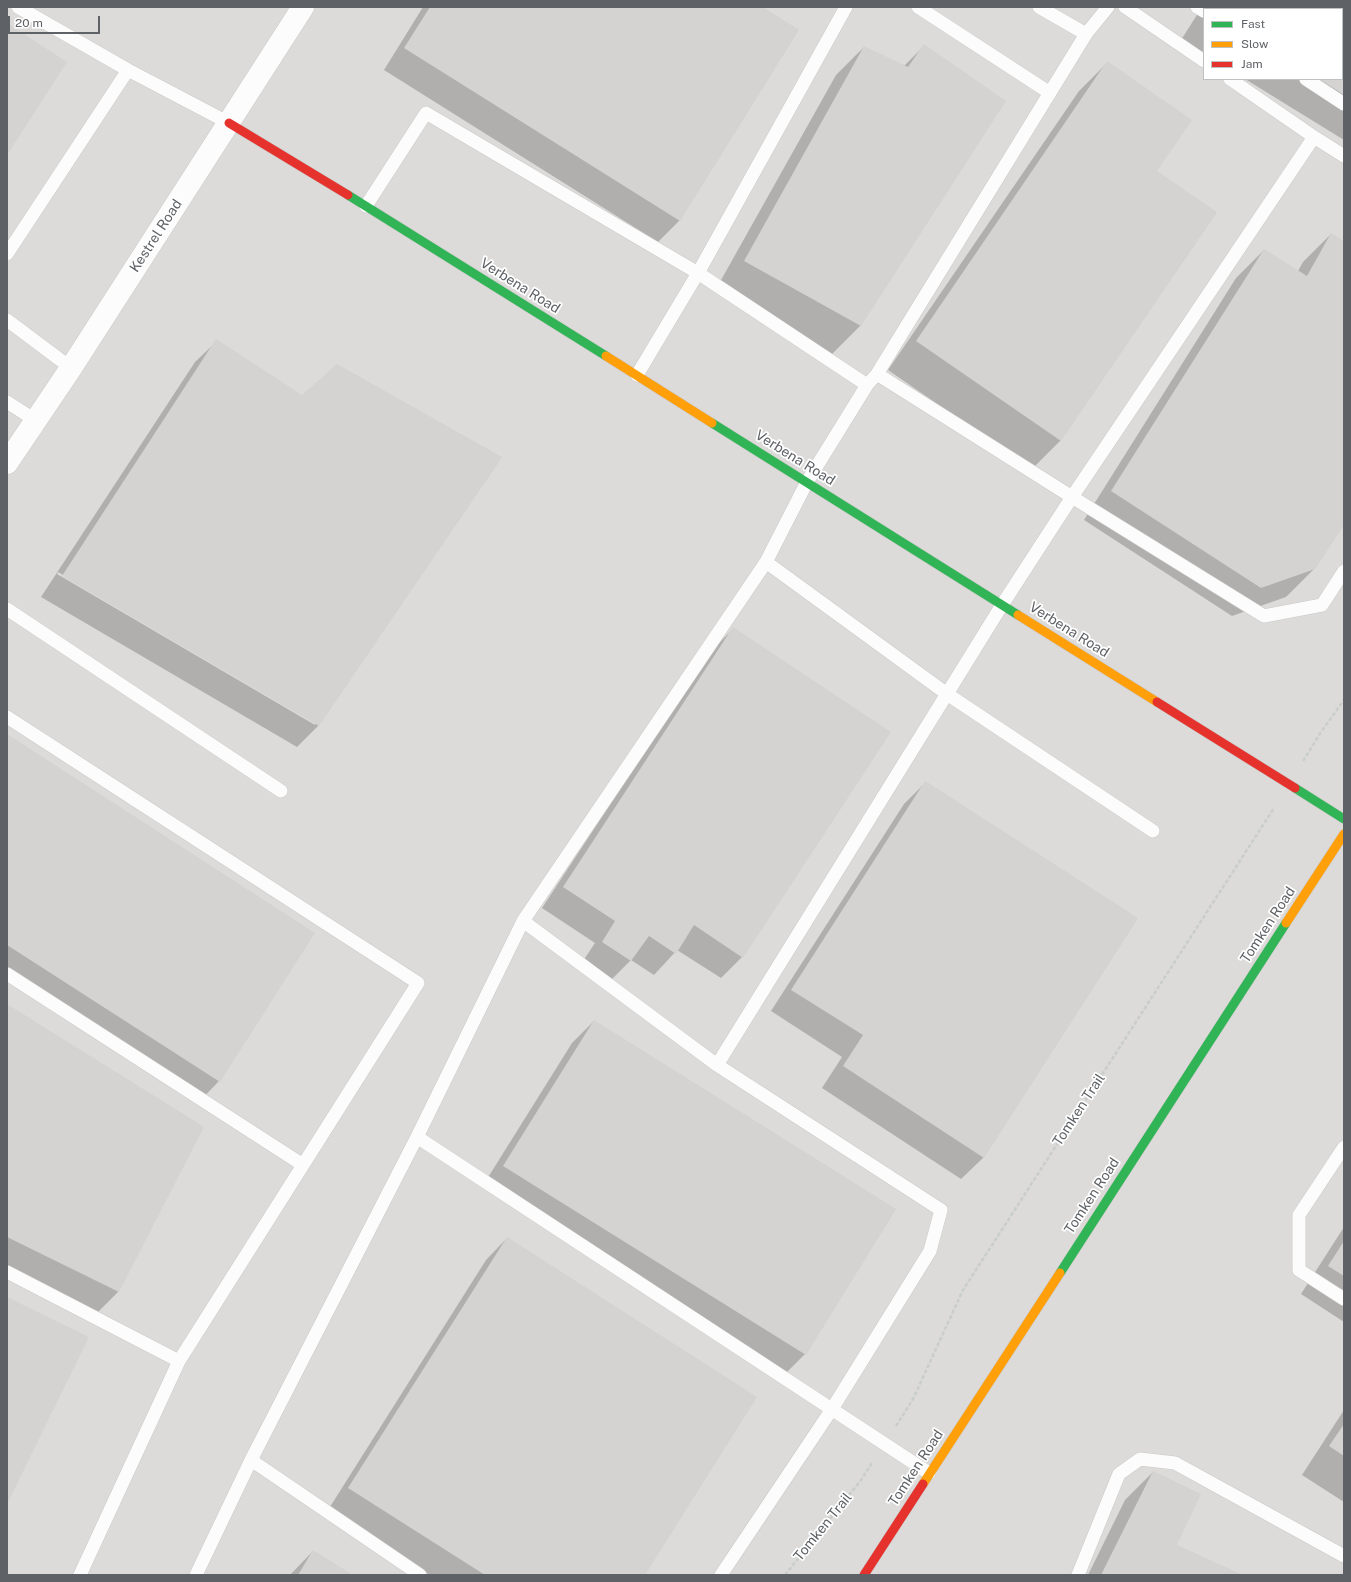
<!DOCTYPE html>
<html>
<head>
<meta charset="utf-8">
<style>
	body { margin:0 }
	#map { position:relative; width:1351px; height:1582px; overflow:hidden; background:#edece8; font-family:"Public Sans",sans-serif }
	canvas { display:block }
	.frame { position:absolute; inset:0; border:8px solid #5e6165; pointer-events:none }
	.legend { position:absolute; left:1203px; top:8px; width:140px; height:72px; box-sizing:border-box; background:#fff; border:1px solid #bfc0c1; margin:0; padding:5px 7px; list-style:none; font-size:12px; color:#5e6165 }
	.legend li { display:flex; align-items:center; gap:8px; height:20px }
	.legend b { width:20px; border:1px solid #bfc0c1 }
	.scale { position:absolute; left:8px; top:16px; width:92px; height:18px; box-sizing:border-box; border:2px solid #5e6165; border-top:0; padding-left:5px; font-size:12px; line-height:14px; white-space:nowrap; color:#5e6165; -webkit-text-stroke:3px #fff; paint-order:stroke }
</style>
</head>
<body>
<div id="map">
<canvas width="1351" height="1582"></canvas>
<div class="frame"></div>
<ul class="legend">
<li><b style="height:5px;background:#30b455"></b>Fast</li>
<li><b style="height:5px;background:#ff9f0a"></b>Slow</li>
<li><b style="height:5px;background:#e5322d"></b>Jam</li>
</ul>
<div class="scale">20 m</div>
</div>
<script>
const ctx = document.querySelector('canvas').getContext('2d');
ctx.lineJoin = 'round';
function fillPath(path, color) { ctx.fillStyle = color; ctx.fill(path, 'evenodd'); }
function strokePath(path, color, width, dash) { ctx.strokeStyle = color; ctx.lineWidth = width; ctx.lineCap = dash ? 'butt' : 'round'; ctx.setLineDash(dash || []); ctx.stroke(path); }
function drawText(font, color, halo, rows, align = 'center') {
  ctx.font = font + ' "Public Sans",sans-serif'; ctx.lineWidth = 3.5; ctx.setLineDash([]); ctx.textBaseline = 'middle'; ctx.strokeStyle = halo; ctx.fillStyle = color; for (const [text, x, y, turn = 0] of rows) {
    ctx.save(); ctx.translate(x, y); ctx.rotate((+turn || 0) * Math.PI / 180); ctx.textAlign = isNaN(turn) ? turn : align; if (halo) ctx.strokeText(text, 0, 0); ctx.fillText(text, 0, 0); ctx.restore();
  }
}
const industrial = new Path2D(`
	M7,7H1344V1575H7ZM1204,9H1342V79H1204Z`);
const shadow = new Path2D(`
	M423,7H761L798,30L679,221L658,242L384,70Z
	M1202,7H1344V140L1245,79H1342V9H1204V54L1181,40Z
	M924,46L1005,101L860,326L832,354L716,289L836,75L864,47L904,66Z
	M1107,63L1155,171L1216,213L1060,441L1032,469L888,370L1079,91Z
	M1331,234L1344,242V523L1315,568L1286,597L1232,616L1084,520L1236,278L1264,250L1298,271L1303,262Z
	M217,341L302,397L501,458L318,726L297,747L41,597L195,362ZM58,572L315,723V725L57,574Z
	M734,628L742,957L721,978L677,950L654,975L631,960L609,982L581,964L595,943L542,908L712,650Z
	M7,736L219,1081L198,1103L7,980Z
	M926,782L1137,919L983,1158L961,1179L822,1088L842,1057L771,1011L904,804Z
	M7,1005L203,1127L118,1292L97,1313L7,1269Z
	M594,1021L895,1210L805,1354L783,1376L482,1187L572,1043Z
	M1344,1227V1322L1301,1294Z
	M507,1238L644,1575H430L328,1510L486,1260Z
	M1344,1410V1502L1302,1475Z
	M1153,1472L1176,1545L1241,1575H1088L1125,1500Z
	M313,1551L351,1575H290Z`);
const building = new Path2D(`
	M430,7H763L799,30L680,221L404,48Z
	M1211,7H1344V95L1319,79H1342V9H1210Z
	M7,23L67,62L7,155Z
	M924,44L1006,101L861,326L744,261L864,46L908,67Z
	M1107,61L1192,120L1157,171L1217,212L1061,441L916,341Z
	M1331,233L1344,241V525L1315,569L1261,588L1111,491L1264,249L1307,276Z
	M216,339L302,395L337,364L502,457L319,726L62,576Z
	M733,627L891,732L743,958L694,925L676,954L649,936L631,961L602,942L615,921L563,887Z
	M7,734L315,933L220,1082L7,945Z
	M925,781L1138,918L984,1158L843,1066L863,1035L791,990Z
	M7,1004L204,1127L119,1292L7,1237Z
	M594,1020L896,1209L806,1355L503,1166Z
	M507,1237L757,1397L645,1575H485L348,1488Z
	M1344,1241V1276L1328,1266Z
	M7,1297L89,1337L7,1504Z
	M1344,1424V1456L1329,1446Z
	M1153,1471L1201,1494L1177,1545L1243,1575H1101Z
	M313,1550L353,1575H298Z`);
const path = new Path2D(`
	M1303,761L1321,732L1344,700
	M896,1426L913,1399L963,1290L1274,808
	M785,1575L861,1480L872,1463`);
const lane = new Path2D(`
	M18,7L128,70
	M918,7L1050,93
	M1039,7L1086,34
	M1125,7L1204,61
	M1197,7L1204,11
	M1230,79L1314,137
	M1306,79L1344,104
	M1344,156L1314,137L1072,497L1264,616L1322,605L1344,571
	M366,206L426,113L698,273L867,385
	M7,254L128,70L229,123
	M7,320L71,368
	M637,375L698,273L846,7
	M7,402L35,420
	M766,562L947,694L1153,831
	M7,609L281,791
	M7,717L418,983L303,1165L7,974
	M717,1065L523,921L766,562L807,482L867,385L877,374L1086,34L1108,7
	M417,1137L929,1473
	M1344,1147L1299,1215V1270L1344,1299
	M7,1272L179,1361
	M251,1460L420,1575
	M80,1575L179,1361L303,1165
	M196,1575L251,1460L417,1137L523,921
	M721,1575L832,1409L930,1251L941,1210L717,1065L1002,605L1072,497L877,374
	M1078,1575L1119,1474L1140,1459L1175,1463L1344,1556`);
const street = new Path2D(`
	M7,463L71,368L303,7`);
const fast = new Path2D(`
	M348,195L606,356
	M712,423L1018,615
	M1295,788L1344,819
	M1060,1273L1286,923`);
const slow = new Path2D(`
	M606,356L712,423
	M1018,615L1157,702
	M1286,923L1344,834
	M923,1484L1060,1273`);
const jam = new Path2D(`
	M229,123L348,195
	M1157,702L1295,788
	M864,1575L923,1484`);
const streetNames = [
	["Kestrel Road",156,236,-57],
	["Verbena Road",520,286,32],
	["Verbena Road",795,458,32],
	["Verbena Road",1069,630,32],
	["Tomken Road",1268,925,-57],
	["Tomken Trail",1079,1110,-57],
	["Tomken Road",1092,1196,-57],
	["Tomken Road",916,1468,-57],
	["Tomken Trail",823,1527,-51]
];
fillPath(industrial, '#dcdbd9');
fillPath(shadow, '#0003');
fillPath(building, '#d4d3d1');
strokePath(lane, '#cacac9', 14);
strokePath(street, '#cacac9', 23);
strokePath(fast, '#cacac9', 10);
strokePath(slow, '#cacac9', 10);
strokePath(jam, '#cacac9', 10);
strokePath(path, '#cacecb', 2.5, [4, 2]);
strokePath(lane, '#fcfcfc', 13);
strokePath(street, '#fcfcfc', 22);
strokePath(fast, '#30b455', 9);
strokePath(slow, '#ff9f0a', 9);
strokePath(jam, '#e5322d', 9);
drawText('14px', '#5e6165', '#fff', streetNames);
</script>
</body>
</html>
